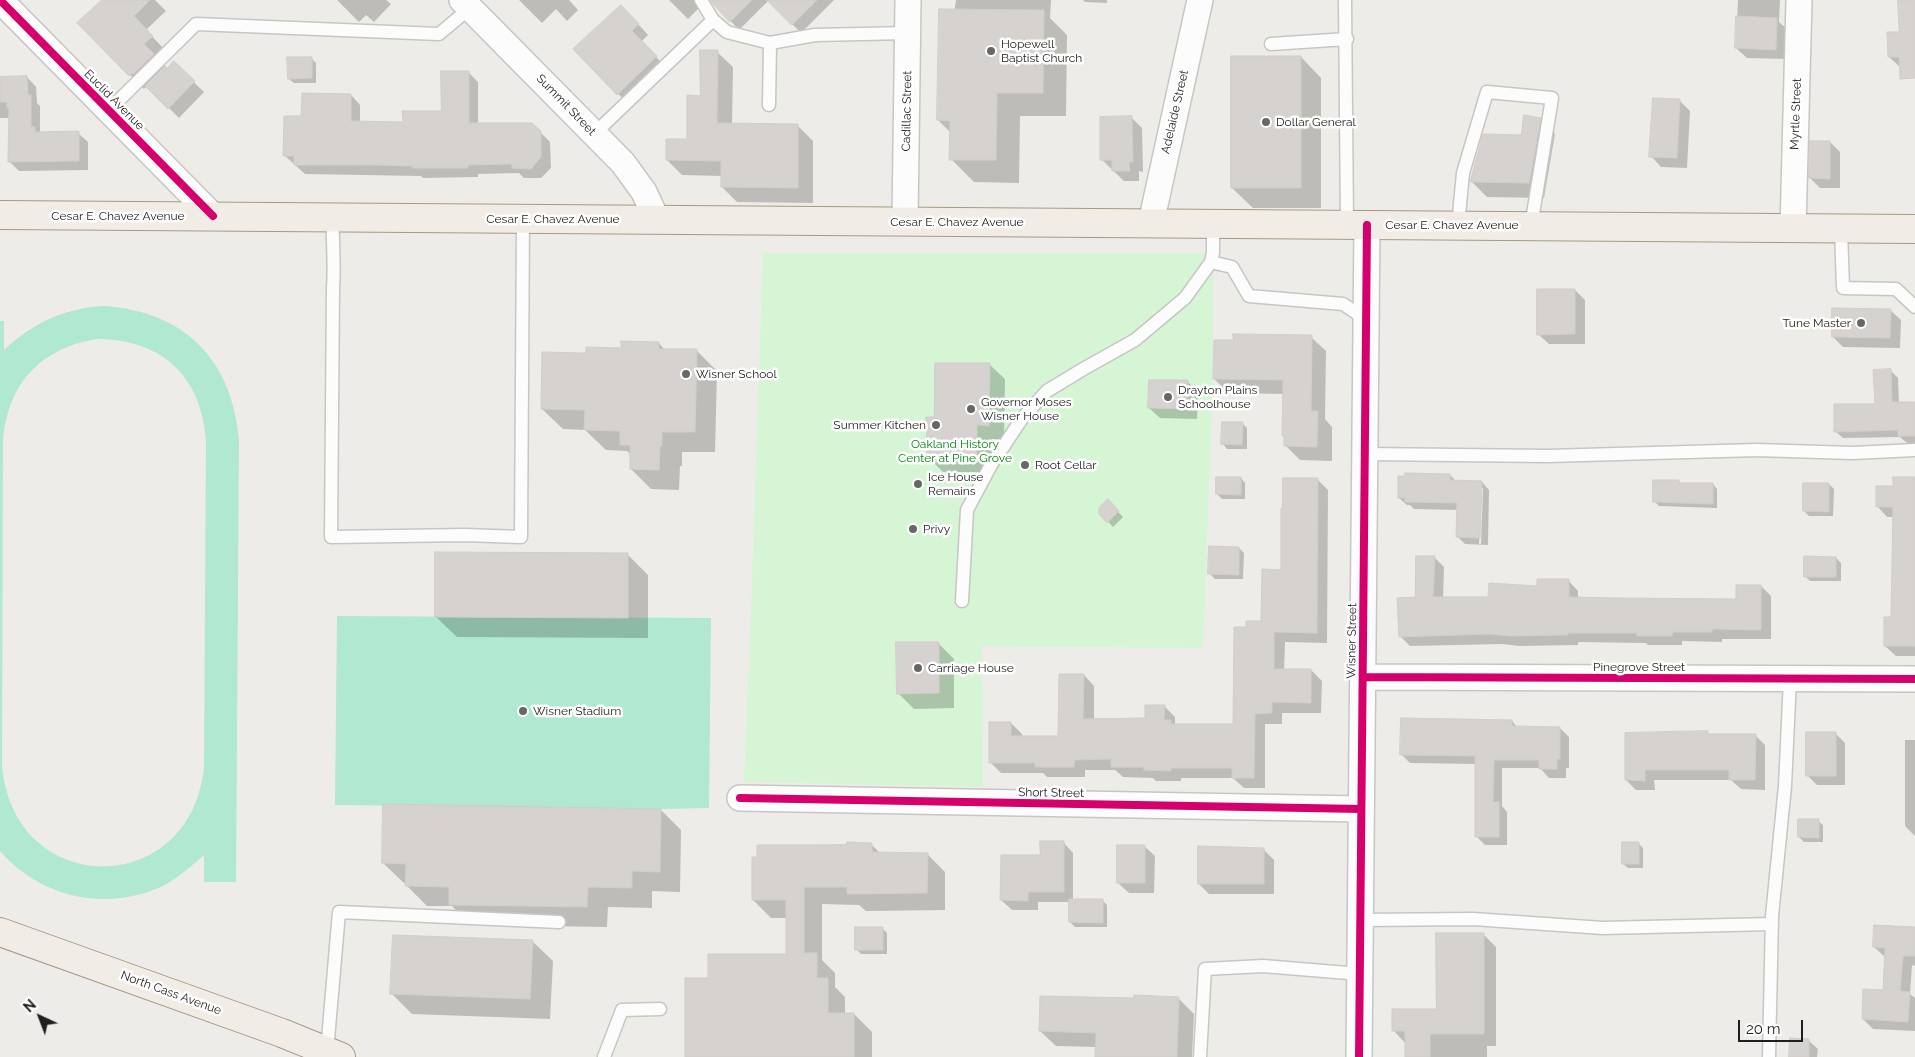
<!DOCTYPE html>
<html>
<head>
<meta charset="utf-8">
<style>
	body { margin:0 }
	#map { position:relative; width:1915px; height:1057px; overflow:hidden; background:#eeece8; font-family:Raleway,sans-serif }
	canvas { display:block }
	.north { position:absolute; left:15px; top:992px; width:50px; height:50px; -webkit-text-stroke:4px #fff; paint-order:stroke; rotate:317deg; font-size:14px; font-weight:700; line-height:20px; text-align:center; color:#1f1f1f }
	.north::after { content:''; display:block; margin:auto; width:18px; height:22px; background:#1f1f1f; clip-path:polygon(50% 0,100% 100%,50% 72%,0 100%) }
	.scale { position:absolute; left:1738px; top:1020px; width:65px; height:22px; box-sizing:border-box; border:2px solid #1f1f1f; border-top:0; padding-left:6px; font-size:15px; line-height:18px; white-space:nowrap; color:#1f1f1f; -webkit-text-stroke:4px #fff; paint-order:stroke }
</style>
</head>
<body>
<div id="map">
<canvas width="1915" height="1057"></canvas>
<div class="north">N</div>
<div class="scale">20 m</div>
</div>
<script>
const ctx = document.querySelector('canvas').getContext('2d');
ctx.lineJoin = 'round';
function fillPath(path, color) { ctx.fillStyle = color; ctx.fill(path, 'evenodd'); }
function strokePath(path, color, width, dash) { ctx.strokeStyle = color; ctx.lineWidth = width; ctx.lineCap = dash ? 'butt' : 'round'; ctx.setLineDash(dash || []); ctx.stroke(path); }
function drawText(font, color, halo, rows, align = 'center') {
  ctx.font = font + ' Raleway,sans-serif'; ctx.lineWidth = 5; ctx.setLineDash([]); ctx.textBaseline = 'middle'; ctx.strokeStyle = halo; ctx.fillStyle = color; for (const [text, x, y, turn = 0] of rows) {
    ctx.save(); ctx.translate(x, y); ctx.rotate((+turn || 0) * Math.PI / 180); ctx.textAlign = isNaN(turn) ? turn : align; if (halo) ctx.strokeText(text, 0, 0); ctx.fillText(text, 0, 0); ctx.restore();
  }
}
const park = new Path2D(`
	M763,253H1213V379L1203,648L982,646L983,787L744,782L750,639Z`);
const pitch = new Path2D(`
	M104,306C184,311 233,360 239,441L236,882H204V855C190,867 177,879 161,887C104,912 40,897 0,851V321H4V350C33,323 64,308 104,306ZM96,339C161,339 201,375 206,440L204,766C192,900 13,900 2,765L3,439C9,382 40,349 96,339Z
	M337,616L711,618L709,808L661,809L335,805Z`);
const shadow = new Path2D(`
	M103,0H155L166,11L146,30L166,51L157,59L167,70L174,63L204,92L179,118L147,86L144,89L79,23Z
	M337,0H386L391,4L374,22L366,15L359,22Z
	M519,0H569L578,10L567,21L556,9L542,23Z
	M669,0H707L688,19Z
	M711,0H834L801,33L769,0L739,30Z
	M956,0H1051L1050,18L1067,35L1066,116H1020L1019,183L974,182L951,159V133L938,120Z
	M1083,0H1107V3L1085,2Z
	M1738,0H1780L1779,22L1787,29L1786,59L1747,58L1736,48Z
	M1899,0H1915V66H1899L1889,57L1900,33Z
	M632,17L648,35L641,42L666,67L628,104L575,49Z
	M717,52L733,67L732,125H797L813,141V203L737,202L722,187V176L682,175L667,160L688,140L701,97Z
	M1301,57L1321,78V208H1253L1232,188Z
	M311,58L316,63V83H294L289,79Z
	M468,72L478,82V124H532L550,142L551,168L541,178H524L519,173L478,174V177L423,178L421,176L305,174L284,155L303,117L351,95L360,105V122L404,123L442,112Z
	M0,77H27L36,87L37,103L40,106V133H78L88,142V170L19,171L10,162V118H0Z
	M1680,101L1690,111L1687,168L1661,167L1651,156Z
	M1131,117L1142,128L1143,172L1139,171V181H1124L1102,160Z
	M1540,119L1555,134L1544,198L1487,197L1472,182Z
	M1830,142L1840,152V188H1820L1810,178Z
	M1575,290L1585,300V344H1549L1538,334Z
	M1890,310L1901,320L1900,348L1843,347L1833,337Z
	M1311,337L1326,351L1325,419L1332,427V461L1300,460L1285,445L1286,439L1283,436L1284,394L1229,393L1214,379L1235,341Z
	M659,343L665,350H696L717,371L715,452H682V466H680L679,490L651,489L631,469V455L627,451L606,450L585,430L563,429L542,409L587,354Z
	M990,365L1005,379L1004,440L992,439L991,472H943L928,457L935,418Z
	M1890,370L1898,378L1899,403H1915V443H1907L1900,437L1843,438L1835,431L1877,405Z
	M1188,382L1198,392L1197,419L1160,418L1149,408Z
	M1242,423L1247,428V449H1227L1223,444Z
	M1450,475L1457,482H1482L1489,490L1488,545L1465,544L1457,536L1458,510L1414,509L1410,505H1407L1399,498ZM1481,488H1483L1481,544H1479Z
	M1241,478L1245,483V499H1222L1217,494Z
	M1317,479L1328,490L1327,643L1285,642L1284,670H1311L1322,681L1321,713H1282V724H1265V788H1244L1233,778H1181V781H1156L1153,778L1123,777L1115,770H1085V777H1047L1043,773H1001L990,762L1011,723L1022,734V737H1059L1084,675L1094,686V720L1146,719L1164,706L1175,717V725L1234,726L1247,628L1262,623Z
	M1915,479V656H1896L1885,646L1892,618L1894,517H1887L1877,506L1894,487Z
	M1678,481L1681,484H1713L1717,489V508L1659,506L1654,501Z
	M1829,484L1834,489L1833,516H1809L1804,511Z
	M1108,501L1123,517L1113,527L1101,514Z
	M1239,548L1244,553L1243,579H1215L1210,574Z
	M627,554L648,575V638L457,637L436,617Z
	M1434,557L1444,567L1443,598H1489L1568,580L1578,591V598L1737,600L1761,586L1771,596V639H1722V642L1682,641V645H1648L1646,643L1578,642V645L1520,646L1502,644L1410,646L1400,636Z
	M1836,558L1841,563V581H1810L1805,576Z
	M938,643L954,659V708L914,709L898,693Z
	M1512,721L1518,728H1560L1569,737V768H1566V778H1549L1540,768H1502V806L1507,812V845H1485L1476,836V764L1410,763L1401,754Z
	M1707,733L1709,735H1755L1765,745V790L1741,789L1731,780H1654L1655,790H1636L1626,780Z
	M1835,733L1845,743V785H1817L1807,775Z
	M1905,740H1915V836L1905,826Z
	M661,810L681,830L680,892L652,891V908L608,907L607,927L470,925L452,906H427L407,886V883H404L383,863Z
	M1818,821L1823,825V842H1804L1799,837Z
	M1063,842L1073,853V900H1102L1107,905V927H1075L1070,922V902H1038V910H1012L1001,900L1042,857Z
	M1638,843L1643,848V868H1628L1623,864Z
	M871,844L881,854H927L945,872V910L866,911L859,905L822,904V960L835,973V987L845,997V1014H854L872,1032V1057H687L709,979L788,955V918H771L753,900L758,846Z
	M1144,846L1155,856L1154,893H1129L1118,883Z
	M1264,850L1274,860V894H1209L1199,884Z
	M1915,928V966L1912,965L1910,994L1915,998V1031L1873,1029L1863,1019L1884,991L1885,957L1874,947Z
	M883,929L887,933V954H861L856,949Z
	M1483,934L1496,947V1046H1487V1057H1406V1044L1393,1030L1437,1011Z
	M532,941L553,961L550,1019L412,1014L392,994Z
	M1178,998L1194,1014L1192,1057H1097V1047L1056,1046L1040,1031L1135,999Z
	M1809,1041L1818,1049L1817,1057H1790Z`);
const building = new Path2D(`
	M102,0H150L134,16L153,36L144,44L154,54L133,74L132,73L129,76L77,23Z
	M710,0H752L730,22Z
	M767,0H817L792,25Z
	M1898,0H1915V78L1900,79L1899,57H1888L1887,32H1899Z
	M621,5L639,24L632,31L657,56L617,95L573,49Z
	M939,9L1044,10L1043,93H997L996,160H949L950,121L937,120Z
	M1736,16L1777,18L1776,50L1735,48Z
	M700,50H718L717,123L798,124V188L721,187V161L666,160V139H687V95L700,96Z
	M1231,56H1301V188H1231Z
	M287,57H312V78L288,79Z
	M174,61L195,81L168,109L145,86L165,66L167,68Z
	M441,71H469V123H532L541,131V157L531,169L512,168V164L468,165V168H412V166L372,165H294V156H283L284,116H301L302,93L351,94V121L403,122L402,111H441Z
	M27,76L28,95H31V127H35V132L79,131V161L8,162L9,108H7V102H0V77Z
	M1653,98L1680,99L1677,158L1649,157Z
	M1524,115L1541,118L1529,183L1470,182L1483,134L1521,135Z
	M1132,116L1133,162H1129L1130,171H1112V160H1100V117Z
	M1810,141H1830V179L1809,178Z
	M1537,289H1575V334L1537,335Z
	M1832,308L1891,309L1890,338L1832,337Z
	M1233,334L1312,335L1311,411H1318L1317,447L1284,446V436H1282L1283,380L1213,379L1214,340H1233Z
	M621,341L659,342V349H697L695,432H662V446H660L659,470L630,469V445H620V431L584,430L585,410L541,409L542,352L586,353V347L621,348Z
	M935,363H990L989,426L977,425V458H927L926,417H934Z
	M1891,369L1892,402H1915V436H1898V430L1834,432V404H1875L1873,370Z
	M1149,380H1188L1187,409L1148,408Z
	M1222,422H1243L1242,445L1221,444Z
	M1405,473L1450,474V480L1482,481L1480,538L1456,537L1457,503L1405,502V498H1398V476H1405Z
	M1216,477H1241V495L1216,494Z
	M1893,477H1915V646H1884V617H1891L1893,507H1876V486H1893Z
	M1283,478H1318L1317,633L1274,632V669H1311V703L1272,702V713L1255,714L1254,778H1232V768H1171V771L1144,770V767H1111V759L1075,760L1074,767H1035V763H989V722H1011V736H1058L1059,674H1084L1083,719L1145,718V705H1165L1164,720H1171V724H1233L1234,627H1246V621H1261L1262,569L1281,570V508H1282Z
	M1653,480H1679V483H1713V504L1653,502Z
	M1803,483H1829V512L1803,511Z
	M1108,499L1119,511L1107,523L1099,514V508Z
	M1209,546L1239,547V575L1208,574Z
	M435,552L628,553V618L435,617Z
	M1416,556H1435L1433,597H1488L1489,583L1537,586V579H1569V597L1615,598L1736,599V585H1761V630L1712,629V632H1673L1672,636H1637V633H1568V635L1509,636L1491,634L1399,637L1397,598L1415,597Z
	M1804,556L1836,557V577H1804Z
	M896,642H939V693L897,694Z
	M1401,718L1512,720V726L1560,727V759H1557V769H1539V760H1494L1493,802H1499V837H1475V756L1400,755Z
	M1708,731V734H1756L1755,780H1729V770H1645V781L1625,780V733Z
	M1806,732H1836V776H1806Z
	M383,804L661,809L660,872L632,871V888L588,887L587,907L449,905V887L405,886L406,864L382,863Z
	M1798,819H1819V838L1798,837Z
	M1040,841H1064V892H1028V901L1000,900L1001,855H1040Z
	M847,842L872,843V852L928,853L927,893L847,894V887H804V953H817V978H828V1013H854V1057H685V978H708V954H786V900H752V857H757V845H847Z
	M1622,842H1639V864H1622Z
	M1117,845H1145V883H1117Z
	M1198,846L1264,848V884H1198Z
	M1069,899H1103V923L1069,922Z
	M1874,925L1915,927V956H1903L1900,991L1910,992L1908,1022L1862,1019L1863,989L1883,990L1885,948L1873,947Z
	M855,927H883V950H855Z
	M1436,933H1484V1034H1430V1057H1405V1031H1392V1009H1436Z
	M393,935L533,940L530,999L390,994Z
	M1134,995L1179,997L1177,1057H1095L1096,1033L1039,1031L1040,996L1134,998Z
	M1790,1038L1809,1039V1057H1789Z`);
const service = new Path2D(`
	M701,0L713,20L727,32L770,43L815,35L908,33
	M1345,0L1347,225
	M1271,44L1347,39
	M769,105L770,43
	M109,110L196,24L439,34L470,8
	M594,134L713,20
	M333,218C332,241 335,264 333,287L331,537L465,535L521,537L523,219
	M1458,225L1463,173L1487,92L1552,98L1531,226
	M1841,229L1843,288L1896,289L1915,307
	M1211,262L1232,267L1249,296L1343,304L1367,320
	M1365,454L1548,456L1757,450L1853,453L1915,450
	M962,601L967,510L991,465L1023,417L1047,391L1085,368L1135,340L1185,298L1211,262L1213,253V224
	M1360,920L1473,919L1603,928L1772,924
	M327,1051L339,912L559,922
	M604,1057L622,1010L660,1009
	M1200,1057L1205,969L1263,966L1360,974
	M1769,1057L1772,916L1785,786L1790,679`);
const minor = new Path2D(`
	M0,0L213,216
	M462,0L623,163L644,192L657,220
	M905,222L908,0
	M1151,223L1200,0
	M1793,228L1799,0
	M1363,677L1915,679
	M740,798L1361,809
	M1359,1057L1367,225`);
const primary = new Path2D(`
	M0,215L1915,229
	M0,932L282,1033L341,1057`);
const cycleway = new Path2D(`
	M0,0L213,216
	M1363,677L1915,679
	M740,798L1361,809
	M1359,1057L1367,225`);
const markers = [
	[991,51,5,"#676765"],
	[1266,122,5,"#676765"],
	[1861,323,5,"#676765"],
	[686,374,5,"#676765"],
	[1168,397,5,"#676765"],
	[971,409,5,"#676765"],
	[936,425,5,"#676765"],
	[1025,465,5,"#676765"],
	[918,484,5,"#676765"],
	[913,529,5,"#676765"],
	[918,668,5,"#676765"],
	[523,711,5,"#676765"]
];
const poiNames = [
	["Hopewell",1001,44],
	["Baptist Church",1001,58],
	["Dollar General",1276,122],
	["Tune Master",1851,323,"right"],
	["Wisner School",696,374],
	["Drayton Plains",1178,390],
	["Schoolhouse",1178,404],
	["Governor Moses",981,402],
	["Wisner House",981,416],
	["Summer Kitchen",926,425,"right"],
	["Root Cellar",1035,465],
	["Ice House",928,477],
	["Remains",928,491],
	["Privy",923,529],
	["Carriage House",928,668],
	["Wisner Stadium",533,711]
];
const streetNames = [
	["Euclid Avenue",114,100,45],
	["Summit Street",566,105,46],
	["Cadillac Street",907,111,-89],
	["Adelaide Street",1175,112,-77],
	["Myrtle Street",1796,114,-88],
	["Cesar E. Chavez Avenue",118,216],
	["Cesar E. Chavez Avenue",553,219],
	["Cesar E. Chavez Avenue",957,222],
	["Cesar E. Chavez Avenue",1452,225],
	["Wisner Street",1352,641,-89],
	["Pinegrove Street",1639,667],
	["Short Street",1051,793,1],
	["North Cass Avenue",171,993,20]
];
const parkNames = [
	["Oakland History",955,444],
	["Center at Pine Grove",955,458]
];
fillPath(park, '#d5f5d5');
fillPath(pitch, '#b1e8d1');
fillPath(shadow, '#0003');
fillPath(building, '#d5d2cf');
strokePath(building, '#d1cdc9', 1);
strokePath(service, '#c6c6c4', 15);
strokePath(minor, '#c6c6c4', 28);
strokePath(primary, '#a59a84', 30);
strokePath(service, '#fcfcfc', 12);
strokePath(minor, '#fcfcfc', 25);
strokePath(primary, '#f1ece5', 28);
strokePath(cycleway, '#d6006c', 8);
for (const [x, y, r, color] of markers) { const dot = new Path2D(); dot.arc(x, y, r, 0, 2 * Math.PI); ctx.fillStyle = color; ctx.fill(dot); strokePath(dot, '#fff', 2); }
drawText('12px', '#1f1f1f', '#fff', poiNames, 'left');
drawText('12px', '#1f1f1f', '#fff', streetNames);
drawText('12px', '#058511', '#fff', parkNames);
</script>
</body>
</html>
